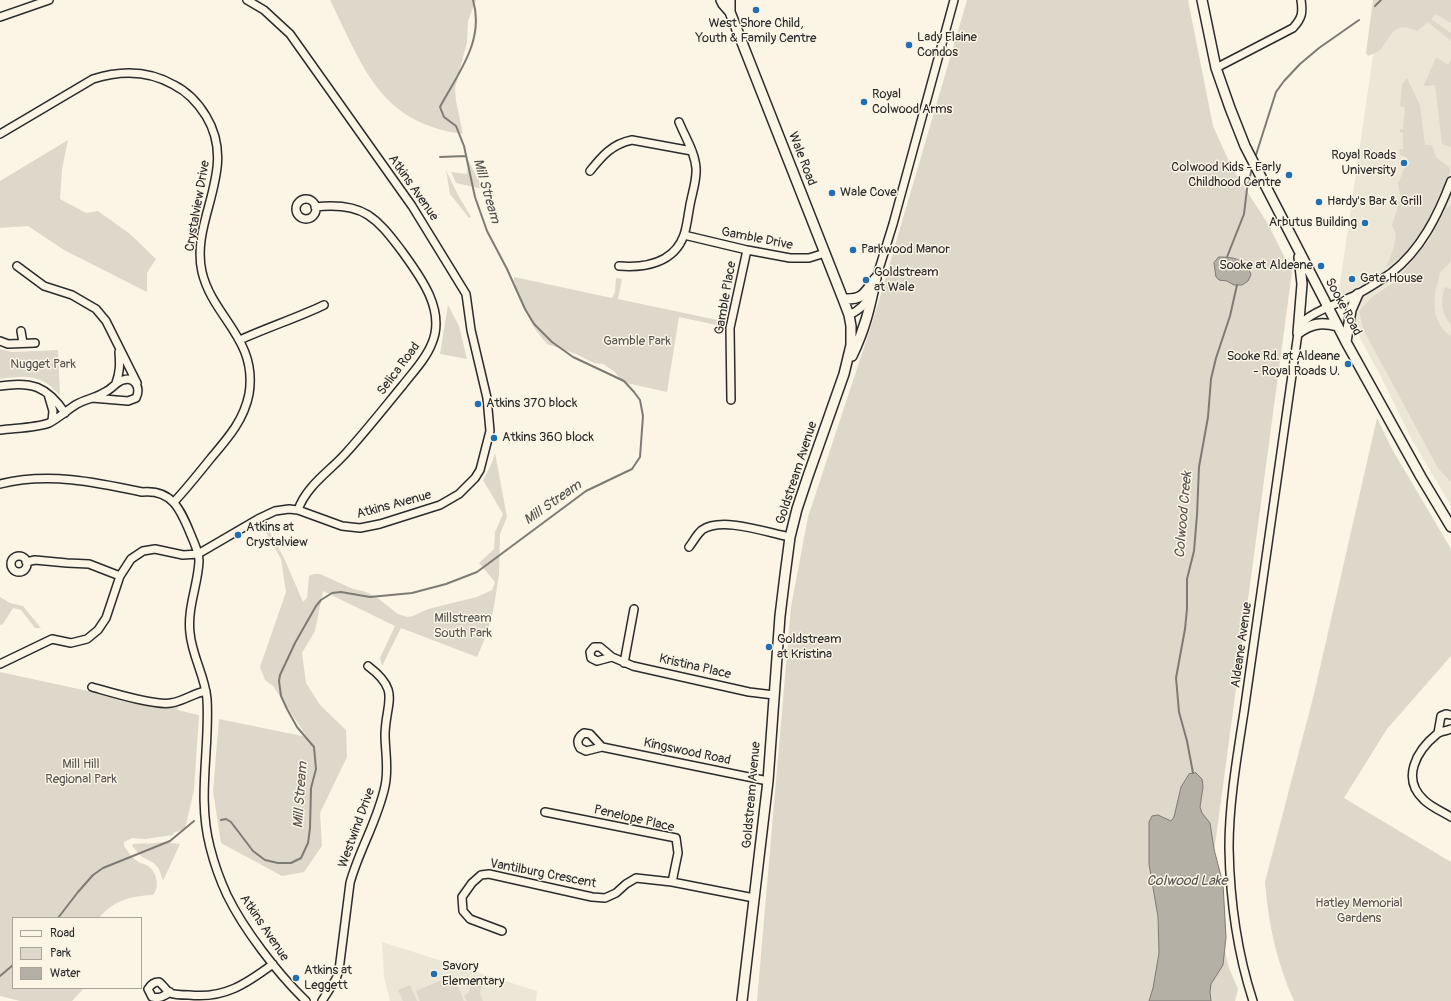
<!DOCTYPE html>
<html>
<head>
<meta charset="utf-8">
<style>
	body { margin:0 }
	#map { position:relative; width:1451px; height:1001px; overflow:hidden; background:#fcf5e5; font-family:Pangolin,sans-serif }
	canvas { display:block }
	.legend { position:absolute; left:12px; top:917px; width:130px; height:72px; box-sizing:border-box; background:#fcf5e5; border:1px solid #a8a49b; margin:0; padding:5px 7px; list-style:none; font-size:12px; color:#2b2b2b }
	.legend li { display:flex; align-items:center; gap:8px; height:20px }
	.legend b { width:20px; border:1px solid #a8a49b }
</style>
</head>
<body>
<div id="map">
<canvas width="1451" height="1001"></canvas>
<ul class="legend">
<li><b style="height:5px;background:#fcf5e5"></b>Road</li>
<li><b style="height:11px;background:#ded8ca"></b>Park</li>
<li><b style="height:11px;background:#b4b0a5"></b>Water</li>
</ul>
</div>
<script>
const ctx = document.querySelector('canvas').getContext('2d');
ctx.lineJoin = 'round';
function fillPath(path, color) { ctx.fillStyle = color; ctx.fill(path, 'evenodd'); }
function strokePath(path, color, width, dash) { ctx.strokeStyle = color; ctx.lineWidth = width; ctx.lineCap = dash ? 'butt' : 'round'; ctx.setLineDash(dash || []); ctx.stroke(path); }
function drawText(font, color, halo, rows, align = 'center') {
  ctx.font = font + ' Pangolin,sans-serif'; ctx.lineWidth = 3; ctx.setLineDash([]); ctx.textBaseline = 'middle'; ctx.strokeStyle = halo; ctx.fillStyle = color; for (const [text, x, y, turn = 0] of rows) {
    ctx.save(); ctx.translate(x, y); ctx.rotate((+turn || 0) * Math.PI / 180); ctx.textAlign = isNaN(turn) ? turn : align; if (halo) ctx.strokeText(text, 0, 0); ctx.fillText(text, 0, 0); ctx.restore();
  }
}
const built = new Path2D(`
	M1381,0H1451V506L1411,438L1380,375L1338,297Z
	M382,942L537,991L536,1001H390L384,977Z`);
const green = new Path2D(`
	M330,0H476L468,21L467,42L455,88L456,101L463,134C379,123 363,66 330,0Z
	M967,0H1188L1213,126L1232,168L1268,224L1292,272L1215,845L1214,864L1221,935L1229,968L1238,989L1235,1001H757L791,607L808,517L874,317Z
	M1373,0H1451V23L1436,14L1431,19L1451,33V41L1428,22L1417,31C1393,20 1393,35 1380,50C1377,53 1372,54 1368,56L1366,53Z
	M1436,57L1448,65L1451,59V147L1442,144L1435,85L1423,86L1429,74Z
	M1407,78L1420,105L1425,145H1432L1436,157L1450,168V172L1423,230L1408,251L1386,268L1394,247L1396,234L1392,225L1397,210L1400,194L1398,184L1408,158L1400,155L1399,149H1403V133L1400,132V129H1403L1405,107L1400,106L1402,84Z
	M68,140L62,169L60,199L86,213L98,211L130,234L156,259L147,273V292L64,250L28,226L0,228V181Z
	M468,160L483,189L456,183L451,172L467,174Z
	M446,170L458,195L471,217L469,218L450,194Z
	M1451,205V261C1448,265 1443,269 1440,273C1439,275 1439,279 1438,282C1432,300 1432,324 1451,336V482L1438,468L1363,329L1359,311L1372,297L1395,282L1430,239L1446,208Z
	M514,277L612,298L615,292L616,278L622,279L618,299L722,321L721,326L679,317L667,392L622,382L615,372L603,364L594,363L576,354L547,344L537,332L524,309L514,281Z
	M1445,287L1451,289V325C1441,313 1440,301 1445,287Z
	M448,305L459,326L467,359L440,354Z
	M0,349L12,352L58,350L60,396C43,374 25,375 0,379Z
	M1377,418L1392,449L1451,549V656L1387,729L1344,798L1451,862V1001H1294C1277,963 1268,923 1265,882L1314,694Z
	M495,453L507,517L500,534L499,575L493,612L486,636L477,657L401,628L382,666L380,658L395,626L323,591L315,631L302,653L306,683L320,705L346,730L347,757L320,813L322,846L304,872L282,876L221,843L213,791L219,719L307,737L273,686L265,680L260,667L286,592L281,559L263,527L266,525L284,558L303,602L307,598L309,576L314,574H320L353,589L363,591L375,596L398,614L407,617L413,616L428,609L477,597L492,590L495,582L479,563L494,549L495,532L503,514L483,480L491,465Z
	M0,597L10,603L23,606L41,628H35L21,610L13,608L3,624L0,625Z
	M0,672L157,706L179,704L177,710L199,715L194,790L185,829L173,833V835L145,839L132,838L124,842V846C128,852 133,859 139,862C142,864 146,864 148,866C157,872 160,887 153,895C131,896 114,900 99,918H13V988H84L72,1001H20L0,996Z
	M163,842L180,844L163,881L159,869L154,863L142,857L132,846L133,844C143,843 153,844 163,842Z
	M453,975L464,1001H420L416,991Z
	M472,982L482,985L480,994L483,1000L482,1001H467L464,996L469,992Z
	M410,985L417,1001H403L398,990Z`);
const water = new Path2D(`
	M1219,257C1234,257 1246,259 1251,275L1248,281L1242,285H1234L1227,281L1219,280L1216,277L1214,263Z
	M1196,773L1202,779L1203,787L1200,807L1202,813L1210,823L1214,849L1223,884L1224,902L1226,937L1223,965L1211,984L1210,992L1211,1001H1149L1153,988L1159,953L1158,917L1149,864V822L1152,816L1158,815L1171,821L1174,817L1181,787L1189,774Z`);
const stream = new Path2D(`
	M1375,6L1381,0
	M440,157L466,156
	M1255,158L1276,92L1284,81L1300,64L1319,48L1359,20
	M1227,257L1244,214L1247,189L1252,168
	M1193,773L1187,741L1179,712L1176,678L1185,629L1187,609V579L1194,551L1197,515L1199,467L1208,417L1211,379L1216,358L1230,316L1237,285
	M221,820L226,819L231,822L253,851L265,860L278,863H291L301,858L308,843L310,828L311,788L316,769L314,747L297,727L287,709L281,696L279,681L280,675L295,643L316,606L321,600L332,593L341,592L370,597L412,593L446,584L477,572L586,491L632,469L640,457L643,416L640,400L634,392L624,381L573,357L552,342L534,324L525,309L507,269L487,231L475,197L464,146L456,126L444,117L440,107C458,73 485,41 473,0
	M58,918L78,892L93,875L103,868L170,841L194,821
	M0,976L13,965`);
const minor = new Path2D(`
	M0,17L49,0
	M1216,68L1293,28C1302,18 1303,13 1301,0
	M0,134L93,79C121,70 148,70 174,85C188,92 198,103 206,116C239,170 190,219 202,272C213,318 258,339 249,394C244,420 228,438 211,458C199,473 187,488 174,502
	M590,171C602,156 612,144 632,140L692,151
	M296 209a10 10 0 1 1 20 0a10 10 0 1 1-20 0Z
	M684,235L747,250L790,258H809L825,253
	M17,266L44,286L72,295L96,309L106,321L137,383
	M619,266C645,268 674,263 684,235C687,226 688,215 690,205C692,193 697,180 696,168C695,152 685,137 679,122
	M875,282L893,224L954,0
	M849,315C860,310 866,304 871,293
	M21,331L23,343
	M240,340C268,327 297,318 324,305
	M0,341L8,344L35,343
	M116,383C120,372 120,364 119,352
	M0,386C31,381 47,386 65,413
	M48,394L53,411L52,421
	M731,400L730,328L747,250
	M0,430C14,428 36,428 49,423C59,418 67,410 77,404C86,399 96,398 105,392C112,389 116,382 123,380C135,376 141,388 136,398L128,401L92,398
	M0,484C48,472 95,482 142,492C173,489 181,511 191,535C194,543 199,552 199,561C198,585 187,608 190,633C192,656 205,676 207,699C210,749 197,797 210,847C214,863 220,880 227,895C244,930 278,974 306,1001
	M298,510C306,486 330,471 346,453C366,431 384,408 403,385C413,372 426,359 432,343C446,310 420,276 401,250C391,237 382,224 368,215C352,205 333,205 315,207
	M689,547C693,542 697,534 702,530C722,516 768,533 790,537
	M11 564a8 8 0 1 1 16 0a8 8 0 1 1-16 0Z
	M26,562L35,560L67,563L89,564L120,576
	M612,657L597,661L591,658L590,652L594,647H600L612,657L633,666L749,692L774,695
	M624,663L634,609
	M0,664L52,639L71,643L87,639L98,630L106,618L120,576L131,559L143,551L155,549L183,555L198,554L258,519L275,511L289,509L298,510L342,526L360,528L380,524L440,505L459,494L475,478L480,470L490,431L487,398L471,330L466,294L412,206L290,34L264,10L247,0
	M92,687C110,692 155,706 171,703C184,701 194,693 206,691
	M1451,729C1447,731 1440,731 1437,734C1416,751 1401,779 1424,800C1431,807 1443,812 1451,817
	M1438,733L1441,716L1446,714L1451,715
	M602,747L590,734L584,733C578,737 576,742 580,748L586,751L602,747L768,781
	M545,812L676,838L678,853L672,882
	M502,931L470,919L463,911L462,897L472,883L481,875L489,874L592,897L605,898L616,893L626,884L636,878L672,882L754,898
	M170,992C164,996 160,999 152,997L148,989C151,984 154,982 159,982C163,985 167,991 170,993C175,995 183,995 189,995C224,999 246,984 273,964
	M322,1001L336,979L339,970L350,883C359,850 378,820 385,786C389,767 385,752 385,734C386,701 401,691 368,666
	M1253,1001C1237,952 1230,899 1229,848C1229,803 1237,757 1244,712L1298,333C1300,329 1301,324 1305,320C1317,310 1335,305 1349,298C1364,292 1378,282 1391,273C1421,250 1438,215 1451,181`);
const major = new Path2D(`
	M721,0L723,4L730,12L843,299L849,315L851,326V345L844,374L808,476L797,509L790,537L785,575L780,616L768,781L742,1001
	M730,0V12
	M1202,0L1216,68L1230,108L1245,146L1346,342L1421,477L1451,527
	M843,299C863,300 864,294 875,279
	M1298,333L1302,284L1299,257
	M1298,333C1312,323 1321,322 1338,326
	M1346,342L1351,310L1358,294
	M852,356C865,329 870,307 876,278`);
const markers = [
	[756,10,4,"#1f6fb2"],
	[909,45,4,"#1f6fb2"],
	[864,102,4,"#1f6fb2"],
	[1404,163,4,"#1f6fb2"],
	[1289,175,4,"#1f6fb2"],
	[832,193,4,"#1f6fb2"],
	[1319,202,4,"#1f6fb2"],
	[1365,223,4,"#1f6fb2"],
	[853,250,4,"#1f6fb2"],
	[1321,266,4,"#1f6fb2"],
	[1352,279,4,"#1f6fb2"],
	[866,280,4,"#1f6fb2"],
	[1348,364,4,"#1f6fb2"],
	[478,404,4,"#1f6fb2"],
	[494,438,4,"#1f6fb2"],
	[238,535,4,"#1f6fb2"],
	[769,647,4,"#1f6fb2"],
	[434,974,4,"#1f6fb2"],
	[296,978,4,"#1f6fb2"]
];
const poiNames = [
	["West Shore Child,",756,24,"center"],
	["Youth & Family Centre",756,39,"center"],
	["Lady Elaine",917,38],
	["Condos",917,53],
	["Royal",872,95],
	["Colwood Arms",872,110],
	["Royal Roads",1396,156,"right"],
	["University",1396,171,"right"],
	["Colwood Kids - Early",1281,168,"right"],
	["Childhood Centre",1281,183,"right"],
	["Wale Cove",840,193],
	["Hardy's Bar & Grill",1327,202],
	["Arbutus Building",1357,223,"right"],
	["Parkwood Manor",861,250],
	["Sooke at Aldeane",1313,266,"right"],
	["Goldstream",874,273],
	["at Wale",874,288],
	["Gate House",1360,279],
	["Sooke Rd. at Aldeane",1340,357,"right"],
	["- Royal Roads U.",1340,372,"right"],
	["Atkins 370 block",486,404],
	["Atkins 360 block",502,438],
	["Atkins at",246,528],
	["Crystalview",246,543],
	["Goldstream",777,640],
	["at Kristina",777,655],
	["Savory",442,967],
	["Elementary",442,982],
	["Atkins at",304,971],
	["Leggett",304,986]
];
const streetNames = [
	["Wale Road",802,159,69],
	["Atkins Avenue",413,188,55],
	["Crystalview Drive",198,206,-80],
	["Gamble Drive",757,239,11],
	["Gamble Place",726,298,-80],
	["Sooke Road",1343,307,62],
	["Selica Road",399,369,-53],
	["Goldstream Avenue",797,473,-72],
	["Atkins Avenue",394,505,-15],
	["Aldeane Avenue",1242,645,-82],
	["Kristina Place",695,667,13],
	["Kingswood Road",687,752,12],
	["Goldstream Avenue",752,795,-85],
	["Penelope Place",634,819,13],
	["Westwind Drive",357,828,-70],
	["Vantilburg Crescent",543,874,11],
	["Atkins Avenue",264,928,56]
];
const parkNames = [
	["Gamble Park",637,342],
	["Nugget Park",43,365],
	["Millstream",463,619],
	["South Park",463,634],
	["Mill Hill",81,765],
	["Regional Park",81,780],
	["Hatley Memorial",1359,904],
	["Gardens",1359,919]
];
const waterNames = [
	["Mill Stream",486,191,74],
	["Mill Stream",553,503,-35],
	["Colwood Creek",1184,515,-85],
	["Mill Stream",301,795,-86],
	["Colwood Lake",1187,881]
];
fillPath(built, '#ece6d7');
fillPath(green, '#ded8ca');
fillPath(water, '#b4b0a5');
strokePath(water, '#7d7b74', 1);
strokePath(stream, '#7d7b74', 2);
strokePath(minor, '#2b2b2b', 10);
strokePath(major, '#2b2b2b', 12);
strokePath(minor, '#fcf5e5', 7);
strokePath(major, '#fcf5e5', 9);
for (const [x, y, r, color] of markers) { const dot = new Path2D(); dot.arc(x, y, r, 0, 2 * Math.PI); ctx.fillStyle = color; ctx.fill(dot); strokePath(dot, '#fcf5e5', 1.5); }
drawText('13px', '#2b2b2b', '#fcf5e5', poiNames, 'left');
drawText('13px', '#2b2b2b', '#fcf5e5', streetNames);
drawText('13px', '#585653', '#fcf5e5', parkNames);
drawText('italic 14px', '#545350', '#fcf5e5', waterNames);
</script>
</body>
</html>
